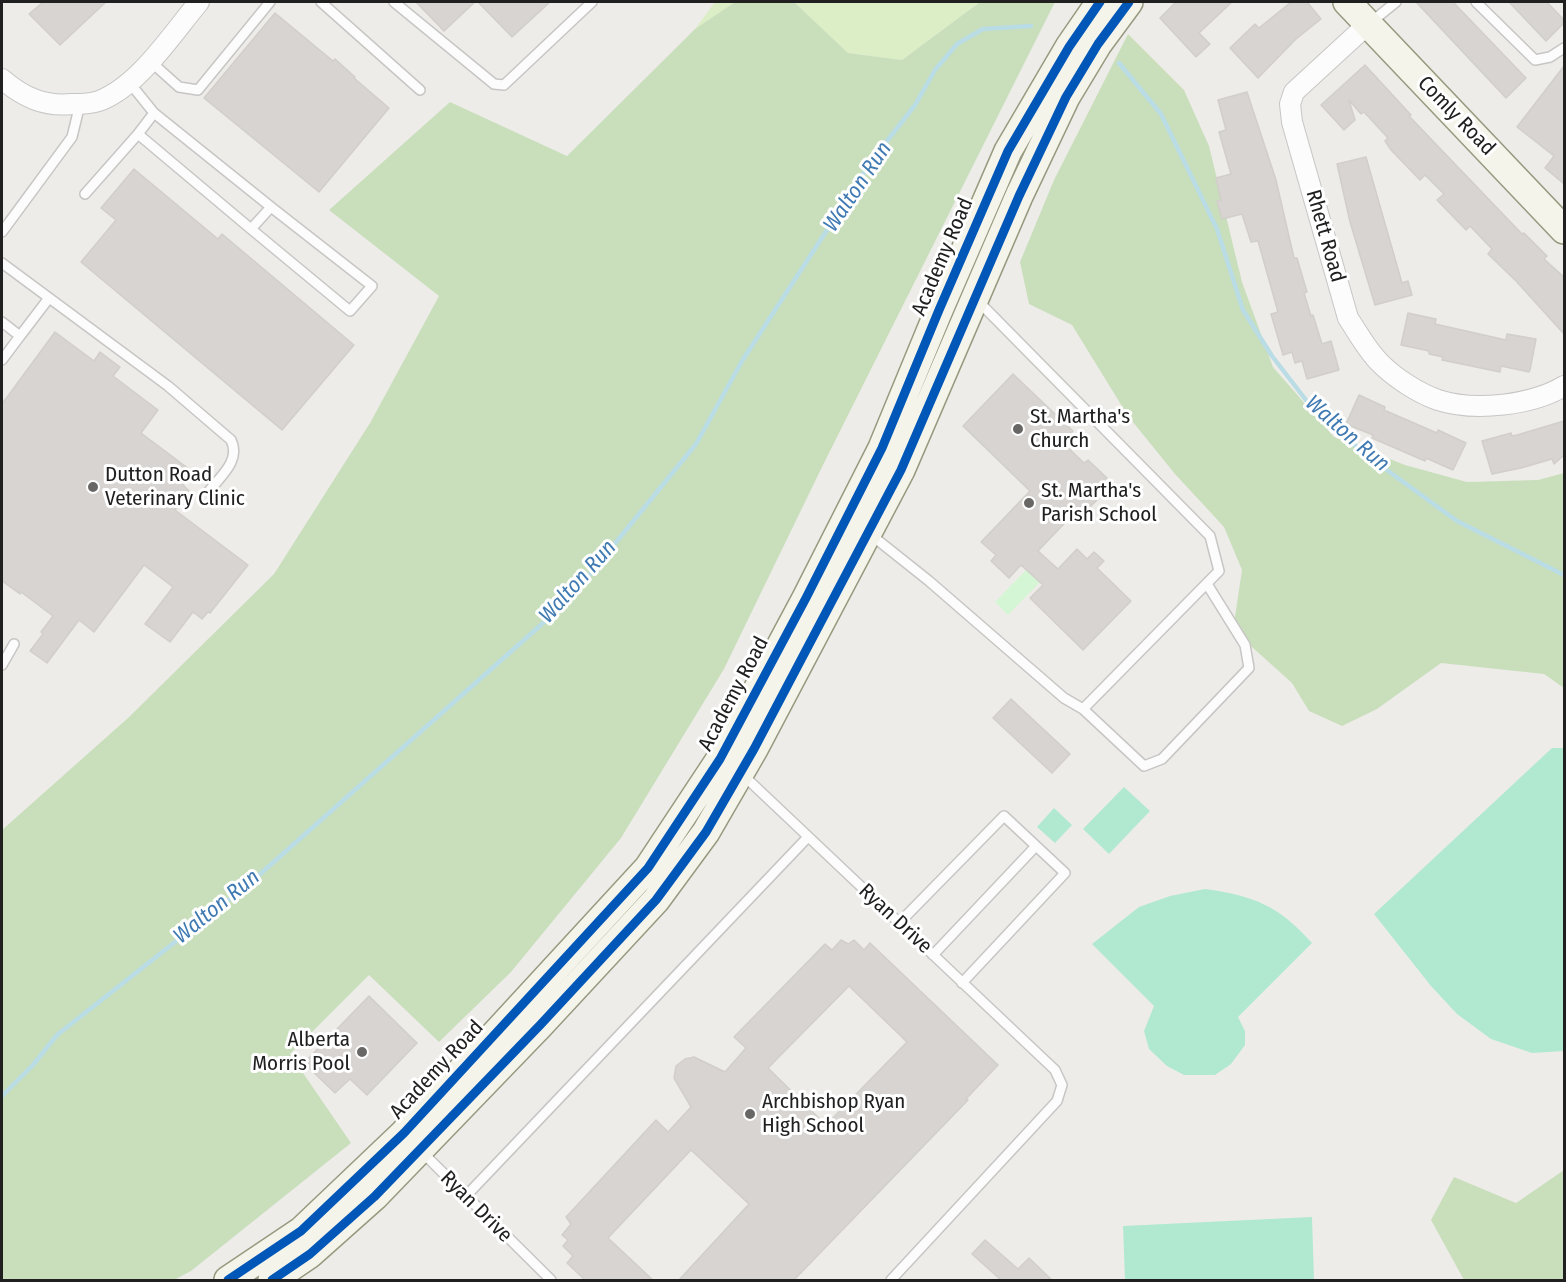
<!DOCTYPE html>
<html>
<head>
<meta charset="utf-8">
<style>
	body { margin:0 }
	#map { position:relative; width:1566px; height:1282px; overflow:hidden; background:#eeece9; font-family:"Fira Sans Condensed",sans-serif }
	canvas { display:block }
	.frame { position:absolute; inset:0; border:3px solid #202020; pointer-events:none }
</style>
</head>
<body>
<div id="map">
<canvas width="1566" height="1282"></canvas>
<div class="frame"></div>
</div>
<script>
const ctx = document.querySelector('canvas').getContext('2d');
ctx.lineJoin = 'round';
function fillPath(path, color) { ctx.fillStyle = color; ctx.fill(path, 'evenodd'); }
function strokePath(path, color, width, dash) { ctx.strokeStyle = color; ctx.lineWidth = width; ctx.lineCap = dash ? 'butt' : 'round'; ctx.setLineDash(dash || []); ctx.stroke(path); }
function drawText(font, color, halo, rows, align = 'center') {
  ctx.font = font + ' "Fira Sans Condensed",sans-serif'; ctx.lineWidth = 6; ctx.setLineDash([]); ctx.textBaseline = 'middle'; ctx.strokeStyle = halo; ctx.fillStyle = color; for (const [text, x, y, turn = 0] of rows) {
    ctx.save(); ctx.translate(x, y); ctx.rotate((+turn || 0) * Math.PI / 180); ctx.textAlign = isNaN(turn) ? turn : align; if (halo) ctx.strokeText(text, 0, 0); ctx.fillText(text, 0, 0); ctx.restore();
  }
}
const grass = new Path2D(`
	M715,2H735L695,29Z
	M794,2H980L902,60L848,53Z`);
const forest = new Path2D(`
	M735,2H794L848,53L902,60L980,2H1055L823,465L724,669L621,838L511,972L439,1042L369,975L290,1054L351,1143L191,1271L174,1280H2V830L128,718L274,574L370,423L439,296L329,210L450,102L567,156L695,29Z
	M1128,34L1184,90L1209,146L1242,282L1273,367L1334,437L1405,465L1467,482L1538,480L1564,473V688L1544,674L1441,663L1377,709L1342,726L1309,711L1292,683L1233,630L1242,570L1224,527L1175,474L1128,416L1072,325L1029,304L1020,262L1054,180Z
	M1564,1170V1280H1464L1431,1220L1454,1177L1516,1203Z`);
const park = new Path2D(`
	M1027,569L1040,582L1008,615L995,602Z`);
const pitch = new Path2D(`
	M1552,748H1564V1051L1532,1053L1491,1039L1457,1014L1431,986L1374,914Z
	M1124,787L1150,811L1109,854L1083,829Z
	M1054,808L1072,825L1055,843L1037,827Z
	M1205,889C1254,896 1278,905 1312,943L1238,1017L1245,1031V1045L1231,1064L1215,1075H1184L1167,1066L1149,1049L1144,1031L1154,1006L1092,944L1139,907L1170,896Z
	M1312,1217L1314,1280H1125L1123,1226Z`);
const stream = new Path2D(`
	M1119,63L1161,114L1217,229L1243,310L1272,356L1316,413L1369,457L1457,521L1564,575
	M2,1096L33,1065L57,1035L250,883L569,600L696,444L742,361L873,159L915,105L935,70L957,44L983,29L1031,26`);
const building = new Path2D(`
	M43,2H106L60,45L29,14Z
	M416,2H475L444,31Z
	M478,2H550L512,37Z
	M1176,2H1232L1199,33L1210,44L1196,57L1160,18Z
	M1291,2H1307L1321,19L1296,39L1258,78L1230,48L1255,24L1259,28Z
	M1416,2H1453L1526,78L1506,98Z
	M1509,2H1547L1564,20V23L1546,41Z
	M275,13L333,61L335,59L355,77L354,78L389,108L319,192L204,98Z
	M1365,65L1411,115L1409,116L1522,234L1524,233L1547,256L1544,259L1564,277V334L1516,281L1488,254L1492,249L1470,226L1466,230L1437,200L1444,194L1425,175L1420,180L1391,150L1385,141L1388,138L1364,112L1361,114L1349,100L1355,120L1344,130L1321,105Z
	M1564,66V184L1545,168L1554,156L1517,127Z
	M1247,92L1276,180L1294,258H1297L1307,292L1304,293L1311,316L1313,315L1322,344L1331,341L1339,370L1307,379L1302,361L1295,363L1292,352L1283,355L1271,314L1278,312L1258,241L1251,242L1242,214L1222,219L1217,201L1221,200L1216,178L1231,174L1219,132L1226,130L1218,100Z
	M1366,157L1402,283L1408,281L1412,295L1375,305L1350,222L1337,164Z
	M134,169L218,239L222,234L354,345L282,430L81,262L116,220L101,208Z
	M1408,313L1436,319L1435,324L1506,340L1507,334L1536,339L1530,370L1529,372L1501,366L1500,372L1442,360L1443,357L1429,354V351L1401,345Z
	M55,332L94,361L100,352L120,367L113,376L158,410L141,433L193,472L183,485L189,491L175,510L248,565L210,613L208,612L202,619L193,612L170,642L145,624L173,587L144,565L94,632L79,620L47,663L30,651L43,634L41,632L53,616L21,592L20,594L2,581V404Z
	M1013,374L1073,431L1062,442L1084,463L1088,460L1107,478L1094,491L1100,497L1088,509L1083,504L1038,551L1058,569L1077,549L1087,559L1094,552L1104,561L1097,568L1131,601L1083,650L1030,598L1043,585L1021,565L1009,578L991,561L996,555L981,542L1030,491L963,426Z
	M1359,395L1385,407L1384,410L1437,433L1438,430L1466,443L1453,470L1426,458L1425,461L1372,438L1373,435L1346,424Z
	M1564,421V455L1554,464L1552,459L1521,468L1492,474L1482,441L1511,433L1512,436L1517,435Z
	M1011,699L1070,754L1052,773L993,718Z
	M841,940L848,944L854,940L864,950L870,943L998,1065L966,1099L968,1100L793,1281H678L749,1204L691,1150L608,1238L654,1281H586L567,1263L573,1256L563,1246L568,1240L562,1235L571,1224L566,1217L656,1120L668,1132L691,1107L674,1078L676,1066L685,1059L694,1057L725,1072L746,1048L734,1037L825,944L832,950ZM849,986L907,1042L826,1125L768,1068Z
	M369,996L417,1043L367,1095L350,1079L335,1093L304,1063Z
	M985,1240L1018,1269L1029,1258L1053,1281H1002L972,1254Z`);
const lane = new Path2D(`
	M321,2L420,90
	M394,2L494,84L504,85L592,2
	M1476,2L1535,60L1550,57L1564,48
	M1370,23L1396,2
	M150,61L179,87L198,90L270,2
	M129,82L154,113L271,207L251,229L138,134L154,113
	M85,194L138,134
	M251,229L350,311L372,286L271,207
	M2,232L72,137L80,104
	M2,263L168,386L231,440C241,460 221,476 209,491
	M2,322L20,336L2,360
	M20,336L49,298
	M870,534L929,581L1064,698L1083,709L1219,571L1210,536L977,300
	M2,665L14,644
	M1083,709L1144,766L1162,759L1249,668L1245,645L1207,584
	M742,774L1055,1070L1062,1085L1057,1101L891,1280
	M899,923L1004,816L1065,873L962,983
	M933,955L1036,846
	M421,1151L551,1280
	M465,1197L808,837`);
const street = new Path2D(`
	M1368,24L1294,92L1290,104L1292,122L1348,318C1358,333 1367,350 1380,363C1395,378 1418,393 1438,400C1475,412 1532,405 1564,386
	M2,79C23,97 44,107 72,104C81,104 91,104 99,101C139,86 172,34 199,2`);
const secondary = new Path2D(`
	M1347,2L1564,230
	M228,1280L301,1231L404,1133L648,868L720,759L806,598L882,448L939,310L1008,151L1069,47L1100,2
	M272,1280L310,1254L374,1197L540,1025L656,900L706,832L754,749L901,470L1019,196L1066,97L1098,44L1129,2`);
const cycleway = new Path2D(`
	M228,1280L301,1231L404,1133L648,868L720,759L806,598L882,448L939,310L1008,151L1069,47L1100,2
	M272,1280L310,1254L374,1197L540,1025L656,900L706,832L754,749L901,470L1019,196L1066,97L1098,44L1129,2`);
const markers = [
	[1018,429,6,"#686766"],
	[93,487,6,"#686766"],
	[1029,503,6,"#686766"],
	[362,1052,6,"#686766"],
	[750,1114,6,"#686766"]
];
const streetNames = [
	["Comly Road",1456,116,46],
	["Rhett Road",1325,236,74],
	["Academy Road",943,257,-67],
	["Academy Road",734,694,-62],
	["Ryan Drive",895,919,43],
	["Academy Road",437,1070,-47],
	["Ryan Drive",476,1207,45]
];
const poiNames = [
	["St. Martha's",1030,417],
	["Church",1030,441],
	["Dutton Road",105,475],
	["Veterinary Clinic",105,499],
	["St. Martha's",1041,491],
	["Parish School",1041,515],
	["Alberta",350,1040,"right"],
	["Morris Pool",350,1064,"right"],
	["Archbishop Ryan",762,1102],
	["High School",762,1126]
];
const waterNames = [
	["Walton Run",858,187,-56],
	["Walton Run",1347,434,41],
	["Walton Run",578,582,-48],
	["Walton Run",217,907,-39]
];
fillPath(grass, '#dbeec5');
fillPath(forest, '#c9dfbc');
fillPath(park, '#d5f6d5');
fillPath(pitch, '#b0e9d0');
strokePath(stream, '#b9dce5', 4.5);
fillPath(building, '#d7d4d1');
strokePath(building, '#d2ceca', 1.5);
strokePath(lane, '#c7c6c5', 12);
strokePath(street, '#c7c6c5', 22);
strokePath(secondary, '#98997f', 30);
strokePath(lane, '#fcfcfc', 9);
strokePath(street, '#fcfcfc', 20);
strokePath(secondary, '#f4f4eb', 27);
strokePath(cycleway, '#0057b8', 9);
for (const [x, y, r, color] of markers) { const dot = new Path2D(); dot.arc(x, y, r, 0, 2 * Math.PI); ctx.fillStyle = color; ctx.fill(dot); strokePath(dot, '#fff', 2); }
drawText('21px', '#202020', '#fff', streetNames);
drawText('21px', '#202020', '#fff', poiNames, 'left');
drawText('italic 22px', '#407ab2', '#fff', waterNames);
</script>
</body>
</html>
